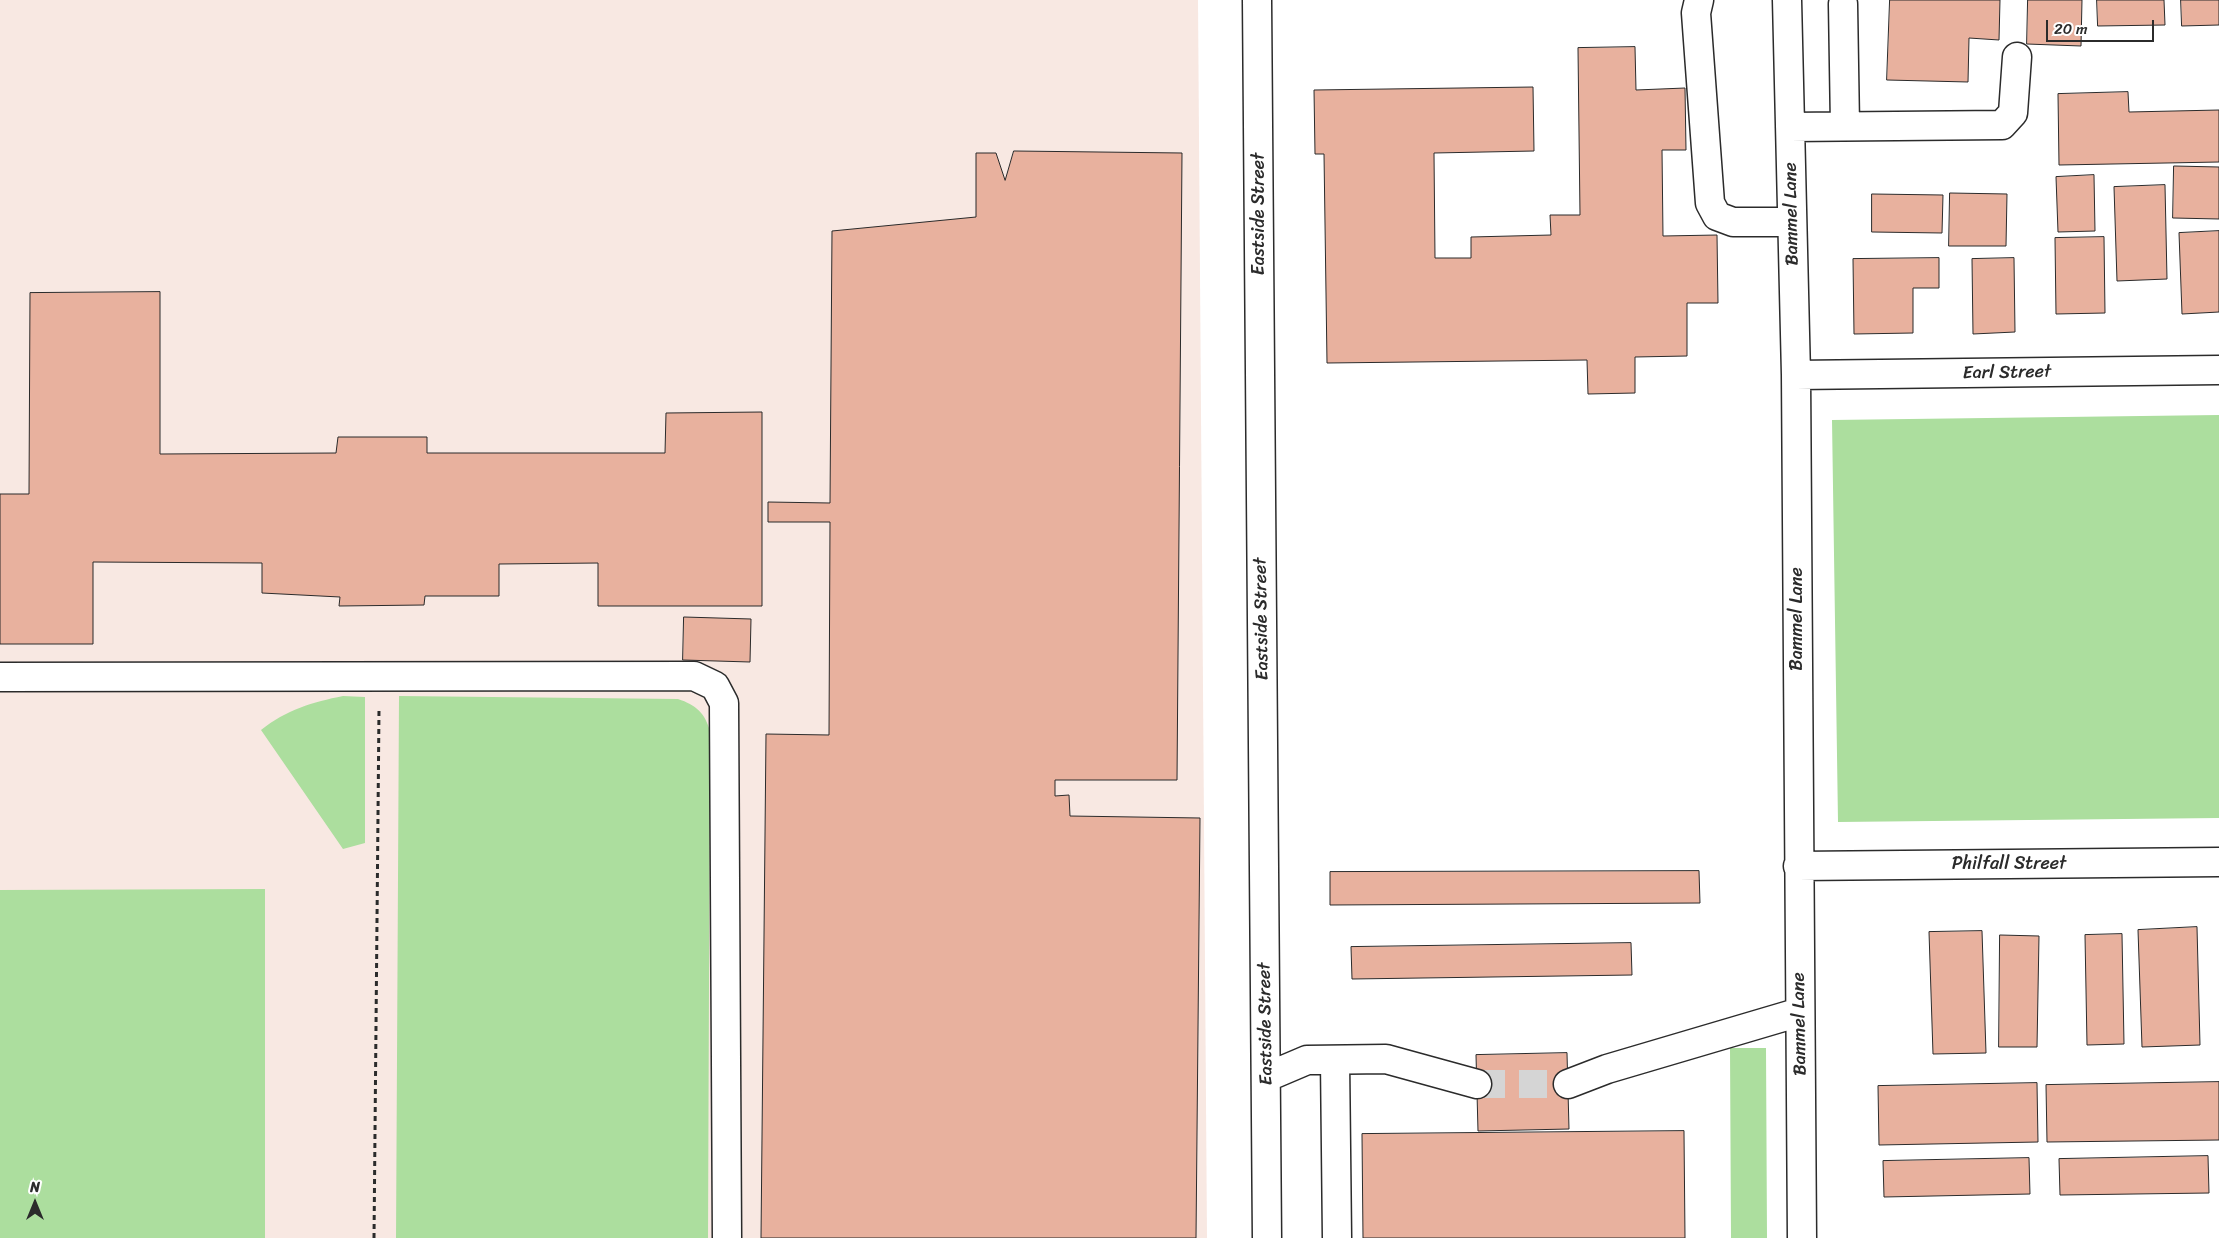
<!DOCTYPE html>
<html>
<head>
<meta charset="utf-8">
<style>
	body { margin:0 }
	#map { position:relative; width:2219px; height:1238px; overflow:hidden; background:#fff; font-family:Sriracha,sans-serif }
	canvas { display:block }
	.north { position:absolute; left:10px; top:1178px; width:50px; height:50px; -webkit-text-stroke:4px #fff; paint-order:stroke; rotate:0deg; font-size:14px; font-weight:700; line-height:20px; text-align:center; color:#2b2b2b }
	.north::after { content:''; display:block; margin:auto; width:18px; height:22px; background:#2b2b2b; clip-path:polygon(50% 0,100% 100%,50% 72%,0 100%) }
	.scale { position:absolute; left:2046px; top:20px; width:108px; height:22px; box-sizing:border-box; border:2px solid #2b2b2b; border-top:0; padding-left:6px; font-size:15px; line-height:18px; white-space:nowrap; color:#2b2b2b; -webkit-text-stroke:4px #fff; paint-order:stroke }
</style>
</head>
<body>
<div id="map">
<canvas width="2219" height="1238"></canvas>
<div class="north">N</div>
<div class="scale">20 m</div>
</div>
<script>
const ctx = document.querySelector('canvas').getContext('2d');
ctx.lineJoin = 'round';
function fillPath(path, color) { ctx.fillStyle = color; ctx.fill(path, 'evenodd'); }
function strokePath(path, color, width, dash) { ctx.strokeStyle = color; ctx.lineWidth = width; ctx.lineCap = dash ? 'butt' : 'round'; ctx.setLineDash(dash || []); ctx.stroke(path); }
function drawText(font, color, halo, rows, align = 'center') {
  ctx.font = font + ' Sriracha,sans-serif'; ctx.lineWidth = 4; ctx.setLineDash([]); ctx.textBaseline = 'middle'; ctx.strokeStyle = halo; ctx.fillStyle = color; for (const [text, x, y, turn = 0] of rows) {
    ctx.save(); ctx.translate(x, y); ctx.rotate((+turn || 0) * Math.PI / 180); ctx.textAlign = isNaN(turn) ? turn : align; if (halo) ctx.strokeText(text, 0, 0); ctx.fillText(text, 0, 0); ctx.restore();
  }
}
const built = new Path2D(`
	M0,0H1198L1207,1238H0Z`);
const green = new Path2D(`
	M2219,415V818L1838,822L1832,420Z
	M343,696L365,697V843L343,849L261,730C286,710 313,702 343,696Z
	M399,696L678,699C696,705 705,713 710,731L708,1238H396Z
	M265,889V1238H0V890Z
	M1730,1048H1766L1767,1238H1731Z`);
const building = new Path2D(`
	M1890,0H2000L1999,40L1969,38L1968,82L1887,80Z
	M2028,0H2082L2081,46L2027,44Z
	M2097,0H2164L2165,25L2098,26Z
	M2181,0H2219V25L2182,26Z
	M1635,47L1636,90L1685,88L1686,150H1662L1663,236L1717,235L1718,303H1687V356L1635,357V393L1588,394L1587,360L1327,363L1324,154H1315L1314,90L1533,87L1534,151L1434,153L1435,258H1471V237L1551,235L1550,215H1580L1578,48Z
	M2128,92L2129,112L2219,110V162L2059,165L2058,94Z
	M1014,151L1182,153L1177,780H1055V796L1069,795L1070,816L1200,818L1196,1238H761L766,734L829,735L830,522H768V502L830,503L832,231L976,217V153H996L1005,180Z
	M2174,166L2219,167V219L2173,218Z
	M2094,175L2095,231L2058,232L2056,177Z
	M2165,185L2167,279L2117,281L2114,187Z
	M1950,193L2007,194L2006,246H1949Z
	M1872,194L1943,195L1942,233L1872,232Z
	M2219,231V312L2182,314L2179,233Z
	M2104,237L2105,313L2056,314L2055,238Z
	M1939,258V288H1913V333L1854,334L1853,259Z
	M2014,258L2015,332L1973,334L1972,259Z
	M160,292V454L336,453L338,437H427V453H665L666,413L762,412V606H598V563L499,564V596H425L424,605L339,606L340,597L262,593V563L93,562V644H0V494H29L30,293Z
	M684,617L751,619L750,662L683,660Z
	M1699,871L1700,903L1330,905V872Z
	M2197,927L2200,1045L2142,1047L2138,930Z
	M1982,931L1986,1053L1933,1054L1929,932Z
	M2122,934L2124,1044L2087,1045L2085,935Z
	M2000,935L2039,936L2037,1047H1999Z
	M1631,943L1632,975L1352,979L1351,947Z
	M1567,1053L1569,1129L1478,1131L1476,1055Z
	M2219,1082V1140L2047,1142L2046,1085Z
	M2037,1083L2038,1142L1879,1145L1878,1086Z
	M1684,1131L1685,1238H1363L1362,1134Z
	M2208,1156L2209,1193L2060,1195L2059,1159Z
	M2029,1158L2030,1194L1884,1197L1883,1161Z`);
const minorTunnel = new Path2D(`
	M1477,1084H1568`);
const path = new Path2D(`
	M374,1238L379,709`);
const minor = new Path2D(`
	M1257,0L1267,1238
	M1699,0L1696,13L1710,203L1717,216L1733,222H1792
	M1787,0L1796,375L1802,1238
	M1843,4L1845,126
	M1790,127L2002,125L2013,113L2017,57
	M1796,375L2219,370
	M0,677L694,676L715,686L724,703L727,1238
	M1798,866L2219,862
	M1335,1060L1337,1238
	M1267,1077L1307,1060L1386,1059L1477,1084
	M1568,1084L1607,1069L1800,1012`);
const streetNames = [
	["Eastside Street",1259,214,-90],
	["Bammel Lane",1792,214,-91],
	["Earl Street",2007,373,-1],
	["Eastside Street",1262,619,-91],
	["Bammel Lane",1797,619,-90],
	["Philfall Street",2009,864],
	["Eastside Street",1266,1024,-91],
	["Bammel Lane",1800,1024,-91]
];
fillPath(built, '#f8e8e2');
fillPath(green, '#acde9e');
fillPath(building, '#e8b19e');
strokePath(building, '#2b2b2b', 1);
strokePath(minorTunnel, '#d5d5d5', 28, [28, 14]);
strokePath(minor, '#2b2b2b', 31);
strokePath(path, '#2b2b2b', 3, [5, 4]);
strokePath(minor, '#fff', 28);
drawText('18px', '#2b2b2b', '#fff', streetNames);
</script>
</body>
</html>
